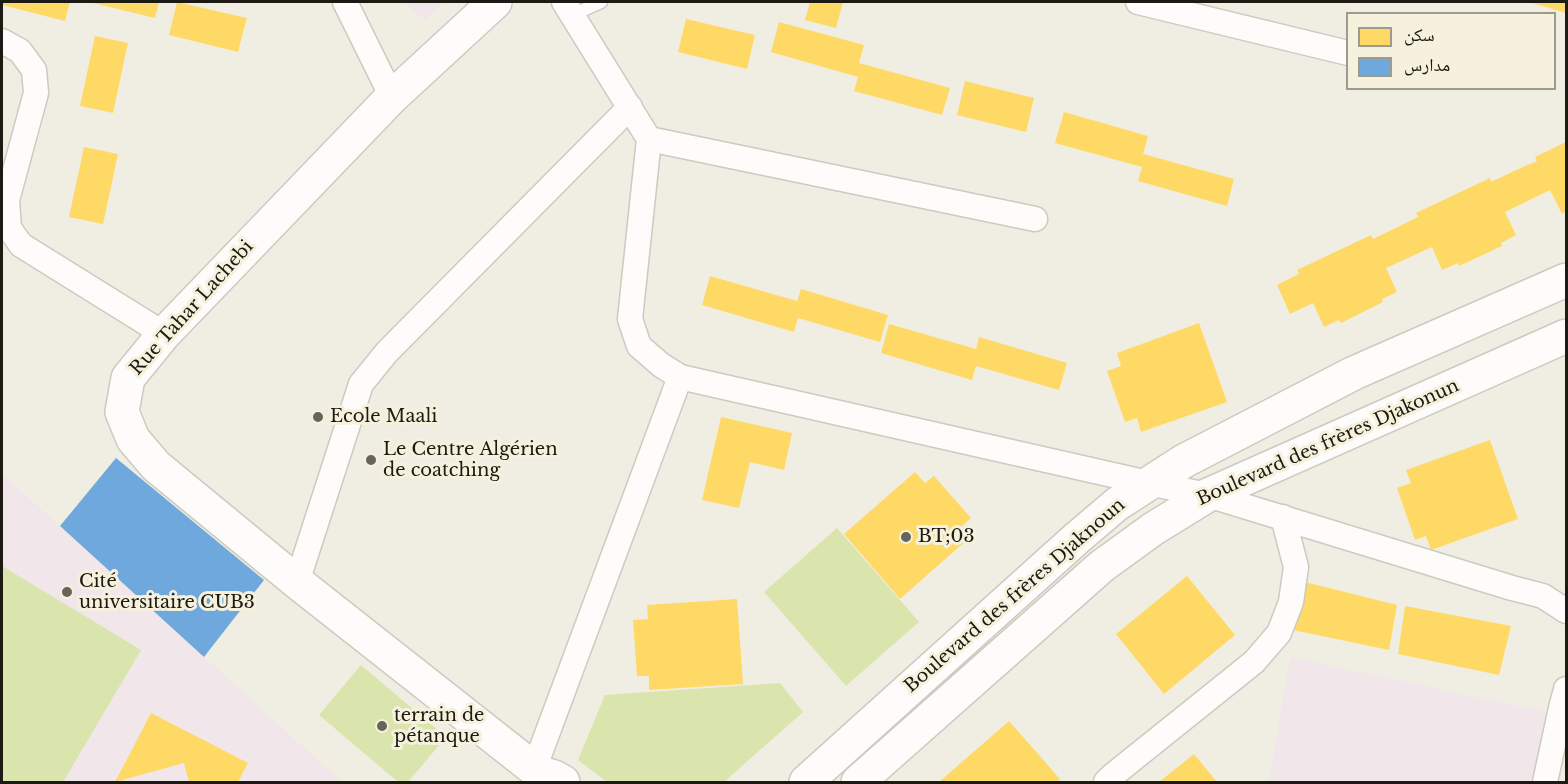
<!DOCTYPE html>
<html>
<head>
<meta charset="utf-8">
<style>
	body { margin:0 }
	#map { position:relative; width:1568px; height:784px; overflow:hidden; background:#f0eee2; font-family:"Libre Baskerville","Noto Naskh Arabic",serif }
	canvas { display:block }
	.frame { position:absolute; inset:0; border:3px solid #1c1a13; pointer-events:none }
	.legend { position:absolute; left:1346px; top:12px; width:210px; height:78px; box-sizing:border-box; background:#f6f1dc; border:2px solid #9f9b8c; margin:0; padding:8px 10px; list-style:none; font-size:18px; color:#1c1a13 }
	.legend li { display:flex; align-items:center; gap:12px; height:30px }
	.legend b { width:30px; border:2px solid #9f9b8c }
</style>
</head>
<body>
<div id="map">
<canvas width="1568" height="784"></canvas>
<div class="frame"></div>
<ul class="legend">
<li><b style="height:16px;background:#ffd966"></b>سكن</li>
<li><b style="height:16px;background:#6fa8dc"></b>مدارس</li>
</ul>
</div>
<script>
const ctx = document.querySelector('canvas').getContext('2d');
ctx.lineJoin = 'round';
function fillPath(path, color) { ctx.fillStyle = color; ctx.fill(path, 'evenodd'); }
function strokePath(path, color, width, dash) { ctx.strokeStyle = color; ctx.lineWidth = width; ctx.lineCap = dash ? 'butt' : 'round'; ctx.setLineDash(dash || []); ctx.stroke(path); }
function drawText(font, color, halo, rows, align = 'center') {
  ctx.font = font + ' "Libre Baskerville",serif'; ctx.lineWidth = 6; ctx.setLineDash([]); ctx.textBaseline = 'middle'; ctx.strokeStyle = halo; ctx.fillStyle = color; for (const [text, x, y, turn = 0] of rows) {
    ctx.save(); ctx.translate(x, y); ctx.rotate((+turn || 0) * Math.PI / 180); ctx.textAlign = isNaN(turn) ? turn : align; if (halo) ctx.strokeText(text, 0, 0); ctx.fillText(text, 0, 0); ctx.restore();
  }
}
const education = new Path2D(`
	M403,2H443L426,21Z
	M2,474L60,526L342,782H2Z
	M1290,657L1554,714L1541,782L1527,781L1526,782H1269Z`);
const green = new Path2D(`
	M837,528L919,622L846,686L764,592Z
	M2,566L141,650L63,782H2Z
	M361,665L446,737L408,782H398L319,715Z
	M780,683L803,712L724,782H607L578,760L605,695Z`);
const homes = new Path2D(`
	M2,2H70L65,21L2,5Z
	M89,2H159L155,18Z
	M177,2L247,18L238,52L169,35Z
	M810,2H843L836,28L805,20Z
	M1529,2H1566V13Z
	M686,19L755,35L747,69L678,52Z
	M779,22L864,45L859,63L950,88L942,115L854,91L858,77L771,52Z
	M95,36L128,43L113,113L80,106Z
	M965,81L1034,98L1026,132L957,115Z
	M1064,112L1148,136L1143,154L1234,179L1227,206L1138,181L1142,167L1055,143Z
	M1566,142V211L1562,214L1550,190L1505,212L1516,235L1501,243L1502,246L1459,266L1458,263L1442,270L1432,247L1386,268L1397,292L1382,299L1383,302L1341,323L1339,320L1324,327L1313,303L1290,314L1277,285L1299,274L1297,270L1371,235L1373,239L1418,217L1416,213L1490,178L1491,182L1514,171L1537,161L1535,157Z
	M84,147L118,154L103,224L69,217Z
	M710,276L797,301L801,289L888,315L880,342L798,318L794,332L702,305Z
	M1199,323L1227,402L1141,432L1137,418L1125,422L1107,371L1121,366L1117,353Z
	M889,324L976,349L979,337L1067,363L1059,390L976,366L972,380L881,353Z
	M721,417L792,433L784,470L750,462L739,508L702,500Z
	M1490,440L1518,519L1431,550L1426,536L1415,540L1397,488L1411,483L1406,470Z
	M915,472L925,483L934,476L971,518L959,529L968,539L900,599L844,534Z
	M1187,576L1235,635L1164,694L1116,634Z
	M1301,581L1397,605L1389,650L1293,630Z
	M737,599L743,684L649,690V676H637L633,620L648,619L647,605Z
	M1405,606L1511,626L1499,675L1398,654Z
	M151,713L248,763L238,782H189L184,763L115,782Z
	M1009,721L1060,779L1056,782H939Z
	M1194,754L1217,782H1159Z`);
const schools = new Path2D(`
	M116,458L264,580L204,657L60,526Z`);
const lane = new Path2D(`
	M572,15L601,2`);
const street = new Path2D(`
	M345,2L392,97
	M564,2L649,139L630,319L639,346L661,365L680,377L1148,483L1208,495L1512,588L1543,596L1566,611
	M1138,2L1348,53
	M2,41L20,51L34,70L36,93L7,200L9,228L21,245L164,334
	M649,139L1035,219
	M297,582L361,384L387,352L630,107
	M534,769L680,377
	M1106,782L1113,775L1254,662L1279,633L1291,602L1296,567L1283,517
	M1545,782L1561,708L1566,689`);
const secondary = new Path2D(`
	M495,2L392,97L164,334L128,378L122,412L133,439L156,466L297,582L538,772L554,777L563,782
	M806,782L1077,538L1117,504L1184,461L1354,373L1566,280
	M858,782L1102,566L1153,529L1208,495L1566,336`);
const markers = [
	[318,417,6,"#66645b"],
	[371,460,6,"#66645b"],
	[906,537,6,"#66645b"],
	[67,592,6,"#66645b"],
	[382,726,6,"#66645b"]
];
const streetNames = [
	["Rue Tahar Lachebi",192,308,-48],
	["Boulevard des frères Djakonun",1328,443,-24],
	["Boulevard des frères Djaknoun",1015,596,-41]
];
const poiNames = [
	["Ecole Maali",330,417],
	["Le Centre Algérien",383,450],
	["de coatching",383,471],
	["BT;03",918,537],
	["Cité",79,582],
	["universitaire CUB3",79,603],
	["terrain de",394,716],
	["pétanque",394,737]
];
fillPath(education, '#f1e6ea');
fillPath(green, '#dae4ad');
fillPath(homes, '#ffd966');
fillPath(schools, '#6fa8dc');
strokePath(lane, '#cccac1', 15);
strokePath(street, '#cccac1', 27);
strokePath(secondary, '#cccac1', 36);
strokePath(lane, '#fdfcfb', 12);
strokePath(street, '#fdfcfb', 24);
strokePath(secondary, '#fdfcfb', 33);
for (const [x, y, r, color] of markers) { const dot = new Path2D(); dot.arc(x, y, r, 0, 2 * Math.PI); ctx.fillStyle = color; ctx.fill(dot); strokePath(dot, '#f6f1dc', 2); }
drawText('18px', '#1c1a13', '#f6f1dc', streetNames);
drawText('18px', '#1c1a13', '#f6f1dc', poiNames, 'left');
</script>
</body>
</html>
